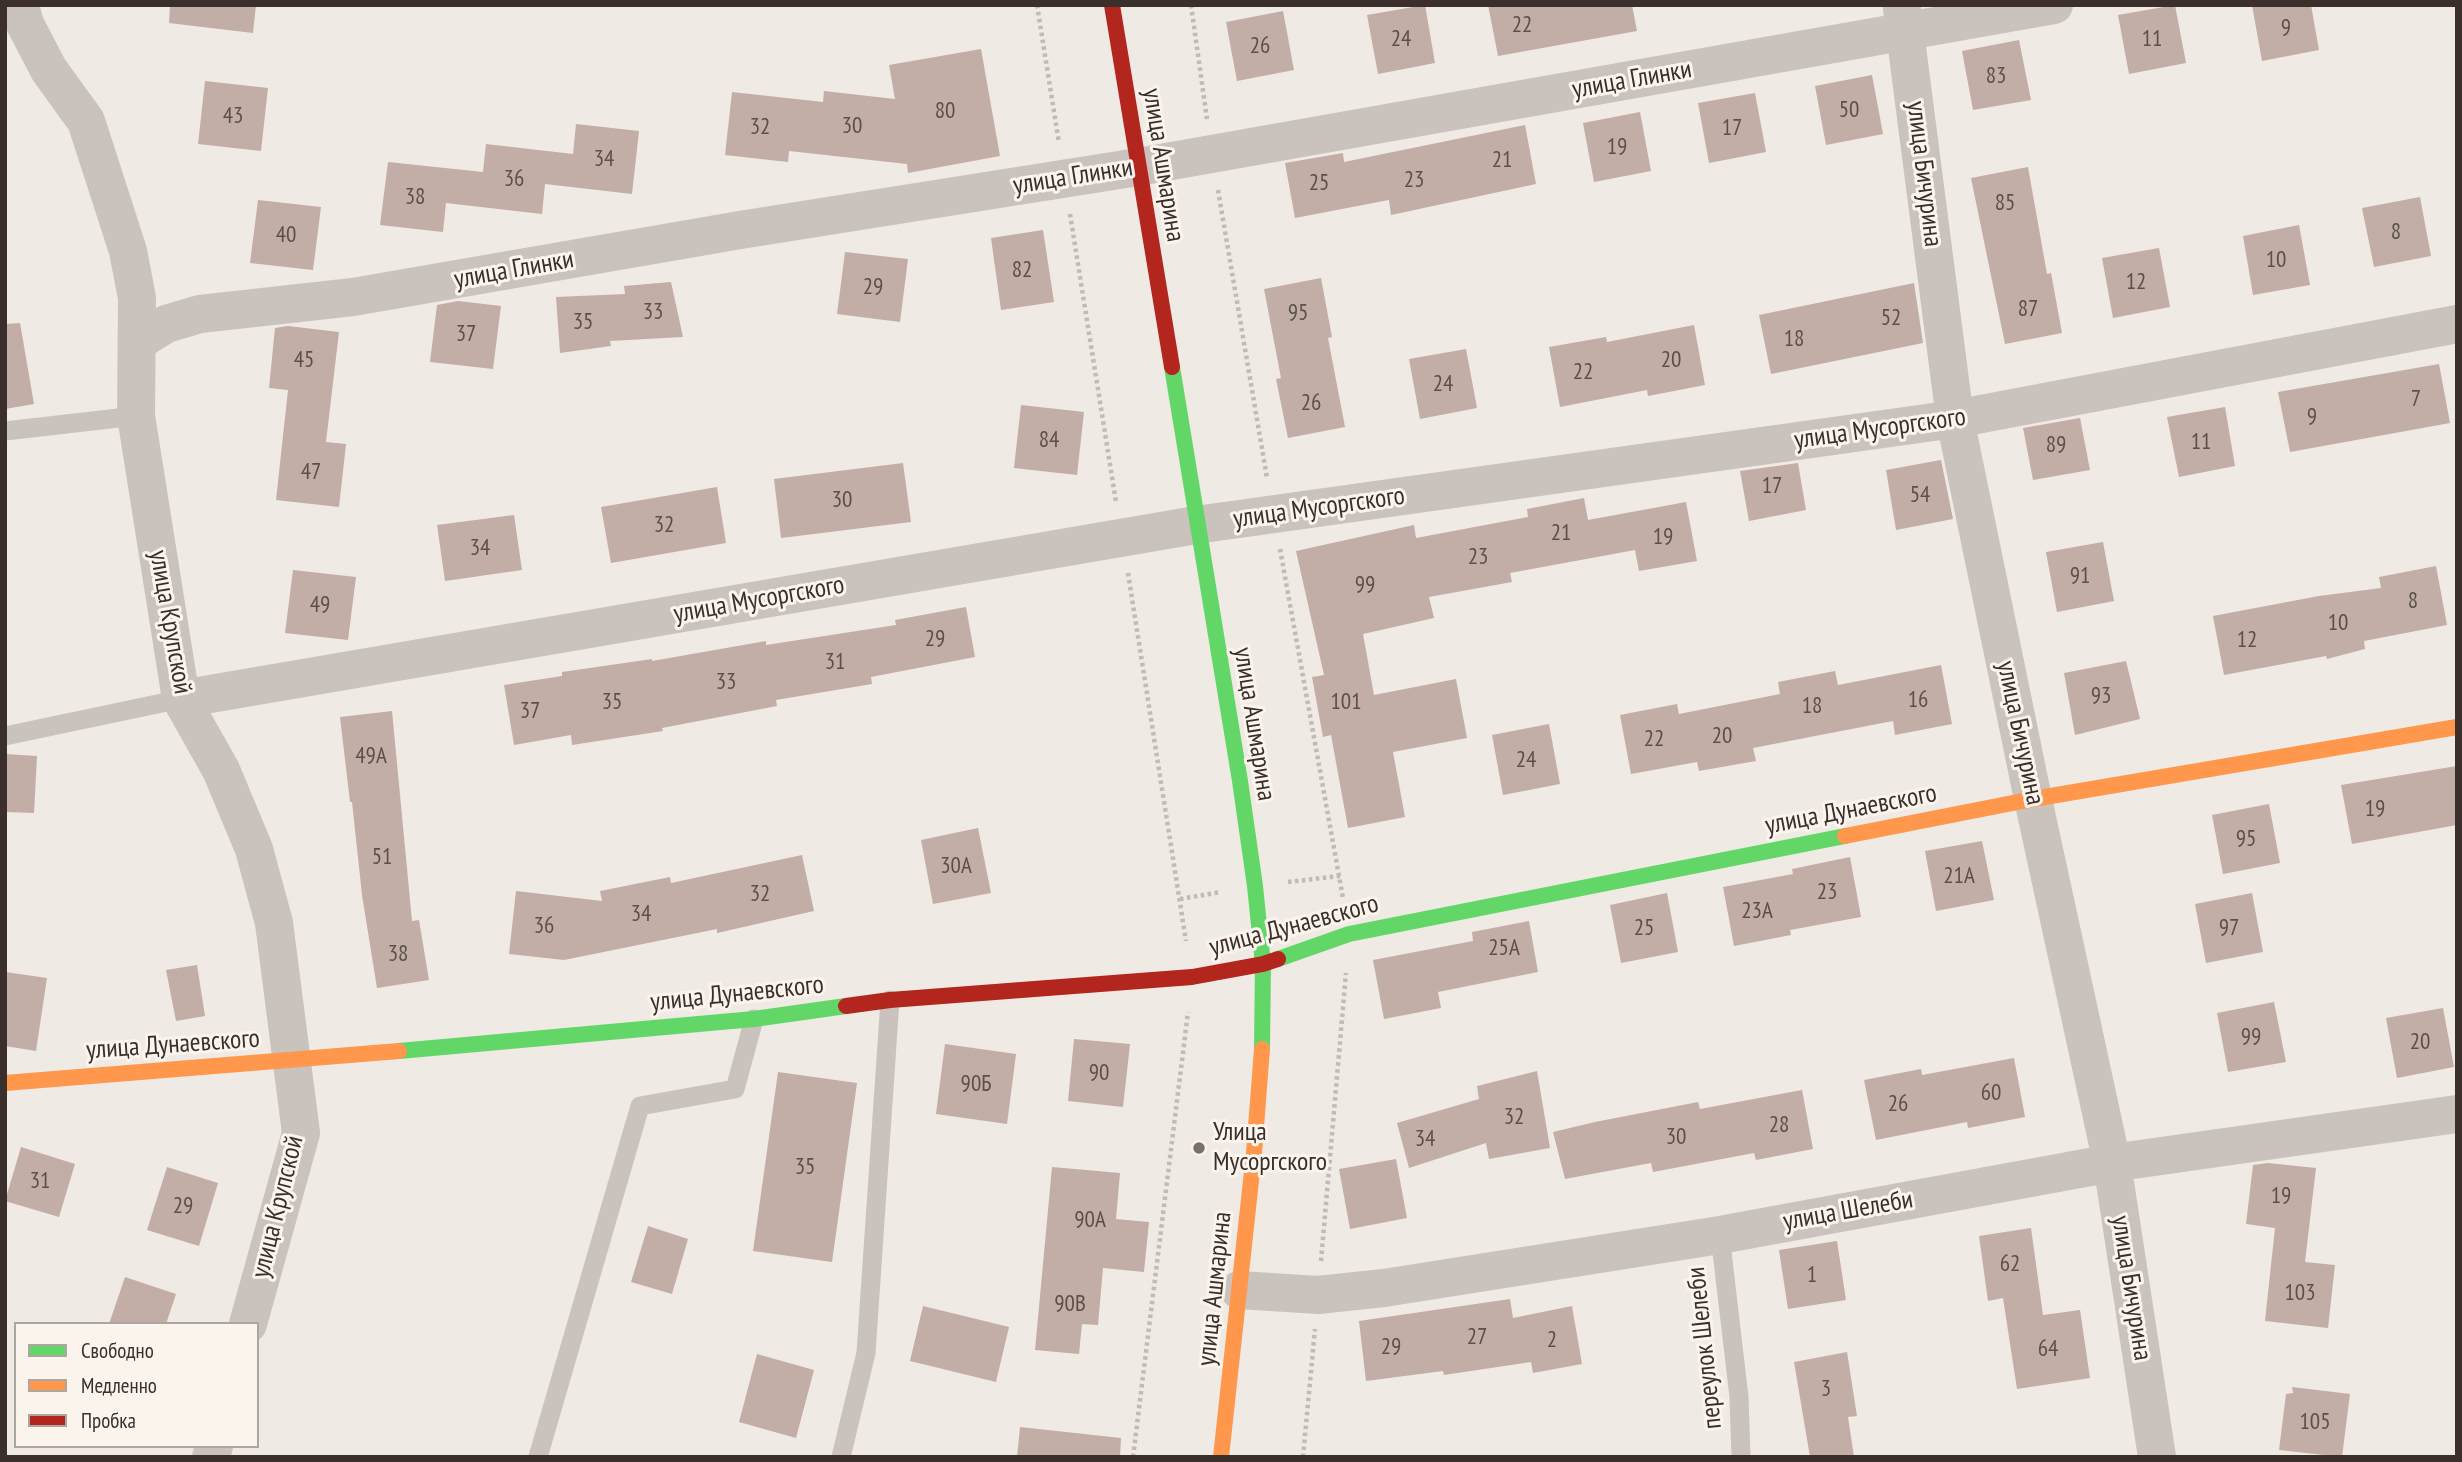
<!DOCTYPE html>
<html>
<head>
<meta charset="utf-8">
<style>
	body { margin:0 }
	#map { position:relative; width:2462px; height:1462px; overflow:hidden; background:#efeae4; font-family:"PT Sans Narrow",sans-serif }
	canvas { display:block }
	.frame { position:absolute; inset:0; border:7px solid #3a2f2b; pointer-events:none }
	.legend { position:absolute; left:14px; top:1322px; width:245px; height:126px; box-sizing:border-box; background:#faf4ed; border:2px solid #ada59f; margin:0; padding:9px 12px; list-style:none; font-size:21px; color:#3a2f2b }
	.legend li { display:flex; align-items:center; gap:14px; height:35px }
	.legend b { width:35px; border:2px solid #ada59f }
</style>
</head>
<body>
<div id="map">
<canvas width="2462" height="1462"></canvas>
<div class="frame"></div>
<ul class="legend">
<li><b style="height:9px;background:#63d668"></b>Свободно</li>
<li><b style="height:9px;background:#ff974d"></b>Медленно</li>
<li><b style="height:9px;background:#b3261e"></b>Пробка</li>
</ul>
</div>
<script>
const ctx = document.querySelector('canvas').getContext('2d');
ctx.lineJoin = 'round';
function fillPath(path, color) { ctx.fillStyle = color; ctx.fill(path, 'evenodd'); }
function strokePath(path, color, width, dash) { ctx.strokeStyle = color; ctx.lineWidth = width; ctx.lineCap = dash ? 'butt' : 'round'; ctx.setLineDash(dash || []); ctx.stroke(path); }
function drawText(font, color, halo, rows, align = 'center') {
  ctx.font = font + ' "PT Sans Narrow",sans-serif'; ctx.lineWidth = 6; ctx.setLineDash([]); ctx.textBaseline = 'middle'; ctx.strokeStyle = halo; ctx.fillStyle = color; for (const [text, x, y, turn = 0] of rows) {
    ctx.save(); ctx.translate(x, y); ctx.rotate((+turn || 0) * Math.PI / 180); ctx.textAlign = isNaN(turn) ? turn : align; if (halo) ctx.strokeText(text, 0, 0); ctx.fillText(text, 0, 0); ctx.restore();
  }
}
const building = new Path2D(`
	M170,5H256L253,33L169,23Z
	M1425,5L1435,63L1378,74L1367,15Z
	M1488,5H1632L1637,31L1498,56Z
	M2175,5L2186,63L2129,74L2118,15Z
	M2252,5H2311L2319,50L2262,61Z
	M1283,11L1294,70L1237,81L1226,22Z
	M2019,40L2031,100L1973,110L1962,51Z
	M981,49L1000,156L908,173L907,164L789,151L788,162L725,155L732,92L823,102L824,91L895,99L889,65Z
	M1872,75L1883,134L1826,145L1815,86Z
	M205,81L268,88L261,151L198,144Z
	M1755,93L1766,152L1709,163L1698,103Z
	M1640,112L1651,171L1594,182L1583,123Z
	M576,124L639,131L632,194L545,184L542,214L446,203L443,232L380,225L388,162L483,172L486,144L573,154Z
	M1525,125L1536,184L1391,215L1389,200L1295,218L1285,163L1343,153L1344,162Z
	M2028,167L2047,274L2051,273L2062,333L2005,344L1971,178Z
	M2420,197L2431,256L2374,267L2362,208Z
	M258,200L321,207L313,270L250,263Z
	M2299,225L2310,285L2253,295L2243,236Z
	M1043,230L1054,302L1001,310L991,238Z
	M2159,248L2170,307L2113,318L2102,258Z
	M845,252L908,259L900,322L837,314Z
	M1321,278L1332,337L1328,338L1345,427L1288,438L1276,379L1281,378L1264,289Z
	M671,282L683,337L610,341L611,346L560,353L556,297L625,294L624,286Z
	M1914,283L1923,343L1771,374L1759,315Z
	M458,301L501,306L493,369L430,362L437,305Z
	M20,323L34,404L5,409V324Z
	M1694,325L1705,385L1648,396L1647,390L1560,407L1549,347L1606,337L1607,342Z
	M288,326L339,332L326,442L346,444L339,507L276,500L288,390L269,388L275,328Z
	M1466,349L1477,408L1420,419L1409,359Z
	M2439,364L2450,423L2290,452L2278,392Z
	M1021,405L1084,412L1077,475L1014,468Z
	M2225,407L2235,466L2179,477L2167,417Z
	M2080,418L2090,470L2033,480L2023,428Z
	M1941,460L1953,519L1896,530L1886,470Z
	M903,463L911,522L781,538L774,479Z
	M1798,463L1806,510L1749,521L1740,471Z
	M717,487L726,543L611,563L601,507Z
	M1584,498L1588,520L1686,502L1697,561L1639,571L1635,550L1510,573L1512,582L1429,597L1434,618L1363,634L1374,695L1456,679L1467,738L1393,752L1405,817L1348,828L1331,735L1323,737L1312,677L1324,675L1296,551L1414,525L1416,538L1528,517L1527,509Z
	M514,515L522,570L445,581L437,525Z
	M2103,542L2114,601L2057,612L2046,552Z
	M2436,566L2447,625L2364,641L2365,649L2327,659L2326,656L2224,675L2213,616L2319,596L2381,588L2379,577Z
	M293,570L356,577L348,640L285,633Z
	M966,607L975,657L871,677L872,684L776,700L777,706L662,728L663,731L572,745L571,735L514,745L504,685L562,676V672L652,659V661L766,641V645L896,625L895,620Z
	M2126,661L2140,719L2075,735L2064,673Z
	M1941,665L1952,724L1895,735L1893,721L1753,748L1756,761L1699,771L1697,762L1631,774L1620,715L1677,704L1679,714L1780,694L1778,682L1835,671L1838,685Z
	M392,711L412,921L419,920L429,980L377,988L362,895L352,802H350L340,717Z
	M1549,724L1560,784L1503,795L1492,735Z
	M5,754L37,756L34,813L5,812Z
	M2457,766V825L2352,844L2341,785Z
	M2269,804L2280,863L2223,874L2212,815Z
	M978,828L991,893L933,904L921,840Z
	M1982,841L1994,900L1936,911L1925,851Z
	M802,855L814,911L717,933V929L564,960L509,954L516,891L602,901L600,891L670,877L671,883Z
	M1850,857L1861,917L1790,930L1791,935L1734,946L1723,887L1793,874L1792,869Z
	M1667,893L1678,952L1621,963L1610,905Z
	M2252,893L2263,952L2206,963L2195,904Z
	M1529,921L1538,972L1438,992L1441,1008L1384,1019L1373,960L1473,941L1472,932Z
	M197,965L205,1016L176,1021L166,970Z
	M5,972L47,978L36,1051L5,1046Z
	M2274,1002L2286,1062L2228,1072L2217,1013Z
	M2443,1008L2454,1067L2397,1078L2386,1018Z
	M1074,1039L1130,1044L1123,1107L1068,1101Z
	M945,1044L1016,1054L1007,1124L936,1114Z
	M2014,1058L2025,1117L1968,1128L1967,1122L1876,1140L1864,1080L1921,1069L1922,1075Z
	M1537,1071L1550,1148L1489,1159L1486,1143L1409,1168L1397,1123L1479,1099L1477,1086Z
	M778,1072L857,1083L832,1262L753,1251Z
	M1802,1090L1813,1149L1756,1160L1754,1153L1653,1172L1651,1163L1565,1179L1553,1132L1595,1122L1698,1102L1700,1109Z
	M21,1147L75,1164L59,1217L5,1201Z
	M1396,1159L1407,1218L1350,1229L1339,1169Z
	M2268,1163L2316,1168L2305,1262L2335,1265L2328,1328L2265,1321L2275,1228L2246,1224L2253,1165Z
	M167,1167L218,1183L199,1246L147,1230Z
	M1052,1167L1120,1173L1116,1219L1149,1222L1144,1272L1103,1268L1098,1325L1082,1324L1079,1354L1035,1350Z
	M648,1226L688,1239L672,1294L631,1282Z
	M2031,1228L2043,1315L2080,1310L2090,1378L2017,1389L2003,1298L1988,1301L1979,1236Z
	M1837,1241L1846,1300L1788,1309L1779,1250Z
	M125,1277L176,1294L166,1324H109Z
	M1510,1299L1513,1318L1572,1306L1582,1364L1533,1373L1531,1362L1444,1375L1443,1371L1366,1381L1359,1321Z
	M923,1306L1009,1327L996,1382L910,1361Z
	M1847,1352L1857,1416L1848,1417L1854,1457H1810L1794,1362Z
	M757,1354L814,1370L796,1438L739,1422Z
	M2292,1387L2350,1394L2342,1457L2279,1450L2286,1394L2293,1393Z
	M1020,1427L1121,1438L1120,1457H1017Z`);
const path = new Path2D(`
	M1037,5L1059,143
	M1191,5L1207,119
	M1218,190L1267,478
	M1070,214L1116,502
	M1280,549L1343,898
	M1128,573L1186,941
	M1288,882L1340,876
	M1180,899L1221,892
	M1321,1261L1346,973
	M1133,1457L1188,1012
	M1303,1457L1315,1329`);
const lane = new Path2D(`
	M5,431L136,416
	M5,736L181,699
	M1720,1235L1739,1397L1741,1457
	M538,1457L640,1106L735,1089L754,1019
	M841,1457L866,1353L890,1000`);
const street = new Path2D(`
	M20,5L25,24L49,70L86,121L128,251L137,298L136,416L181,699L221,770L254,849L274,923L301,1133L248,1324
	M1902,9L1955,419L2033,799L2112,1163L2157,1457
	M137,342L166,324L200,314L353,297L740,230L1138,167L2054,5
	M181,699L1196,525L1955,419L2457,324
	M1239,1290L1318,1295L1384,1288L1720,1235L2112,1163L2457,1114
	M211,1457L214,1446`);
const fast = new Path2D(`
	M1172,367L1240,781L1255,886L1263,964L1262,1049
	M1278,959L1349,934L1845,836
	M399,1051L754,1019L846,1006`);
const slow = new Path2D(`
	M1845,836L2033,799L2457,727
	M5,1083L399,1051
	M1221,1457L1254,1153L1262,1049`);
const jam = new Path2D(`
	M1112,5L1172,367
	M846,1006L890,1000L1192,977L1263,964L1278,959`);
const markers = [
	[1199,1148,7,"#79706c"]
];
const numberNames = [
	["22",1522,25],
	["9",2286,28],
	["24",1401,39],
	["11",2152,39],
	["26",1260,46],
	["83",1996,76],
	["50",1849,110],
	["80",945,111],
	["43",233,116],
	["30",852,126],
	["32",760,127],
	["17",1732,128],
	["19",1617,147],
	["34",604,159],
	["21",1502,160],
	["36",514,179],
	["23",1414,180],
	["25",1319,183],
	["38",415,197],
	["85",2005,203],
	["8",2396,232],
	["40",286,235],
	["10",2276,260],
	["82",1022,270],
	["12",2136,282],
	["29",873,287],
	["87",2028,309],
	["33",653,312],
	["95",1298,313],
	["52",1891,318],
	["35",583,322],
	["37",466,334],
	["18",1794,339],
	["45",304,360],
	["20",1671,360],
	["22",1583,372],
	["24",1443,384],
	["7",2416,399],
	["26",1311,403],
	["9",2312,417],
	["84",1049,440],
	["11",2201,442],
	["89",2056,445],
	["47",311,472],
	["17",1772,486],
	["54",1920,495],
	["30",842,500],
	["32",664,525],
	["21",1561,533],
	["19",1663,537],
	["34",480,548],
	["23",1478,557],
	["91",2080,576],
	["99",1365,585],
	["8",2413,601],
	["49",320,605],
	["10",2338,623],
	["29",935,639],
	["12",2247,640],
	["31",835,662],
	["33",726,682],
	["93",2101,696],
	["16",1918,700],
	["35",612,702],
	["101",1346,702],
	["18",1812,706],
	["37",530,711],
	["20",1722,736],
	["22",1654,739],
	["49А",371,756],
	["24",1526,760],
	["19",2375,809],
	["95",2246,839],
	["51",382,857],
	["30А",956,866],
	["21А",1959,876],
	["23",1827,892],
	["32",760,894],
	["23А",1757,911],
	["34",641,914],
	["36",544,926],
	["25",1644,928],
	["97",2229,928],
	["25А",1504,948],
	["38",398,954],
	["99",2251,1037],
	["20",2420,1042],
	["90",1099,1073],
	["90Б",976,1084],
	["60",1991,1093],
	["26",1898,1104],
	["32",1514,1117],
	["28",1779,1125],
	["30",1676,1137],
	["34",1425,1139],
	["35",805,1167],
	["31",40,1181],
	["19",2281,1196],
	["29",183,1206],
	["90А",1090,1220],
	["62",2010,1264],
	["1",1812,1275],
	["103",2300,1293],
	["90В",1070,1304],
	["27",1477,1337],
	["2",1552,1340],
	["29",1391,1347],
	["64",2048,1349],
	["3",1826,1389],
	["105",2315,1422]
];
const streetNames = [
	["улица Глинки",1632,80,-10],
	["улица Ашмарина",1163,165,81],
	["улица Бичурина",1924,174,83],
	["улица Глинки",1073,177,-9],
	["улица Глинки",514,270,-10],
	["улица Мусоргского",1880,429,-8],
	["улица Мусоргского",1319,508,-8],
	["улица Мусоргского",759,600,-10],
	["улица Крупской",170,622,80],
	["улица Ашмарина",1254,724,81],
	["улица Бичурина",2020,733,78],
	["улица Дунаевского",1851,810,-11],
	["улица Дунаевского",1294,926,-15],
	["улица Дунаевского",737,994,-6],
	["улица Дунаевского",173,1045,-4],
	["улица Крупской",278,1207,-76],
	["улица Шелеби",1848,1211,-10],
	["улица Бичурина",2131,1288,81],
	["улица Ашмарина",1215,1289,-84],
	["переулок Шелеби",1705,1348,-96]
];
const poiNames = [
	["Улица",1213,1133],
	["Мусоргского",1213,1163]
];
fillPath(building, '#c2aea6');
strokePath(path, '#c1bab6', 4.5, [3.5, 3.5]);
strokePath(lane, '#c9c2bd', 19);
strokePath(street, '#c9c2bd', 38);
strokePath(fast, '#63d668', 16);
strokePath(slow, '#ff974d', 16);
strokePath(jam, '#b3261e', 16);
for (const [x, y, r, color] of markers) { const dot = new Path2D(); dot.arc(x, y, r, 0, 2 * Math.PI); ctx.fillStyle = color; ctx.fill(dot); strokePath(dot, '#faf4ed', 2.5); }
drawText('23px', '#5c4f4a', null, numberNames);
drawText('26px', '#3a2f2b', '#faf4ed', streetNames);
drawText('26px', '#3a2f2b', '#faf4ed', poiNames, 'left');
</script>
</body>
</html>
